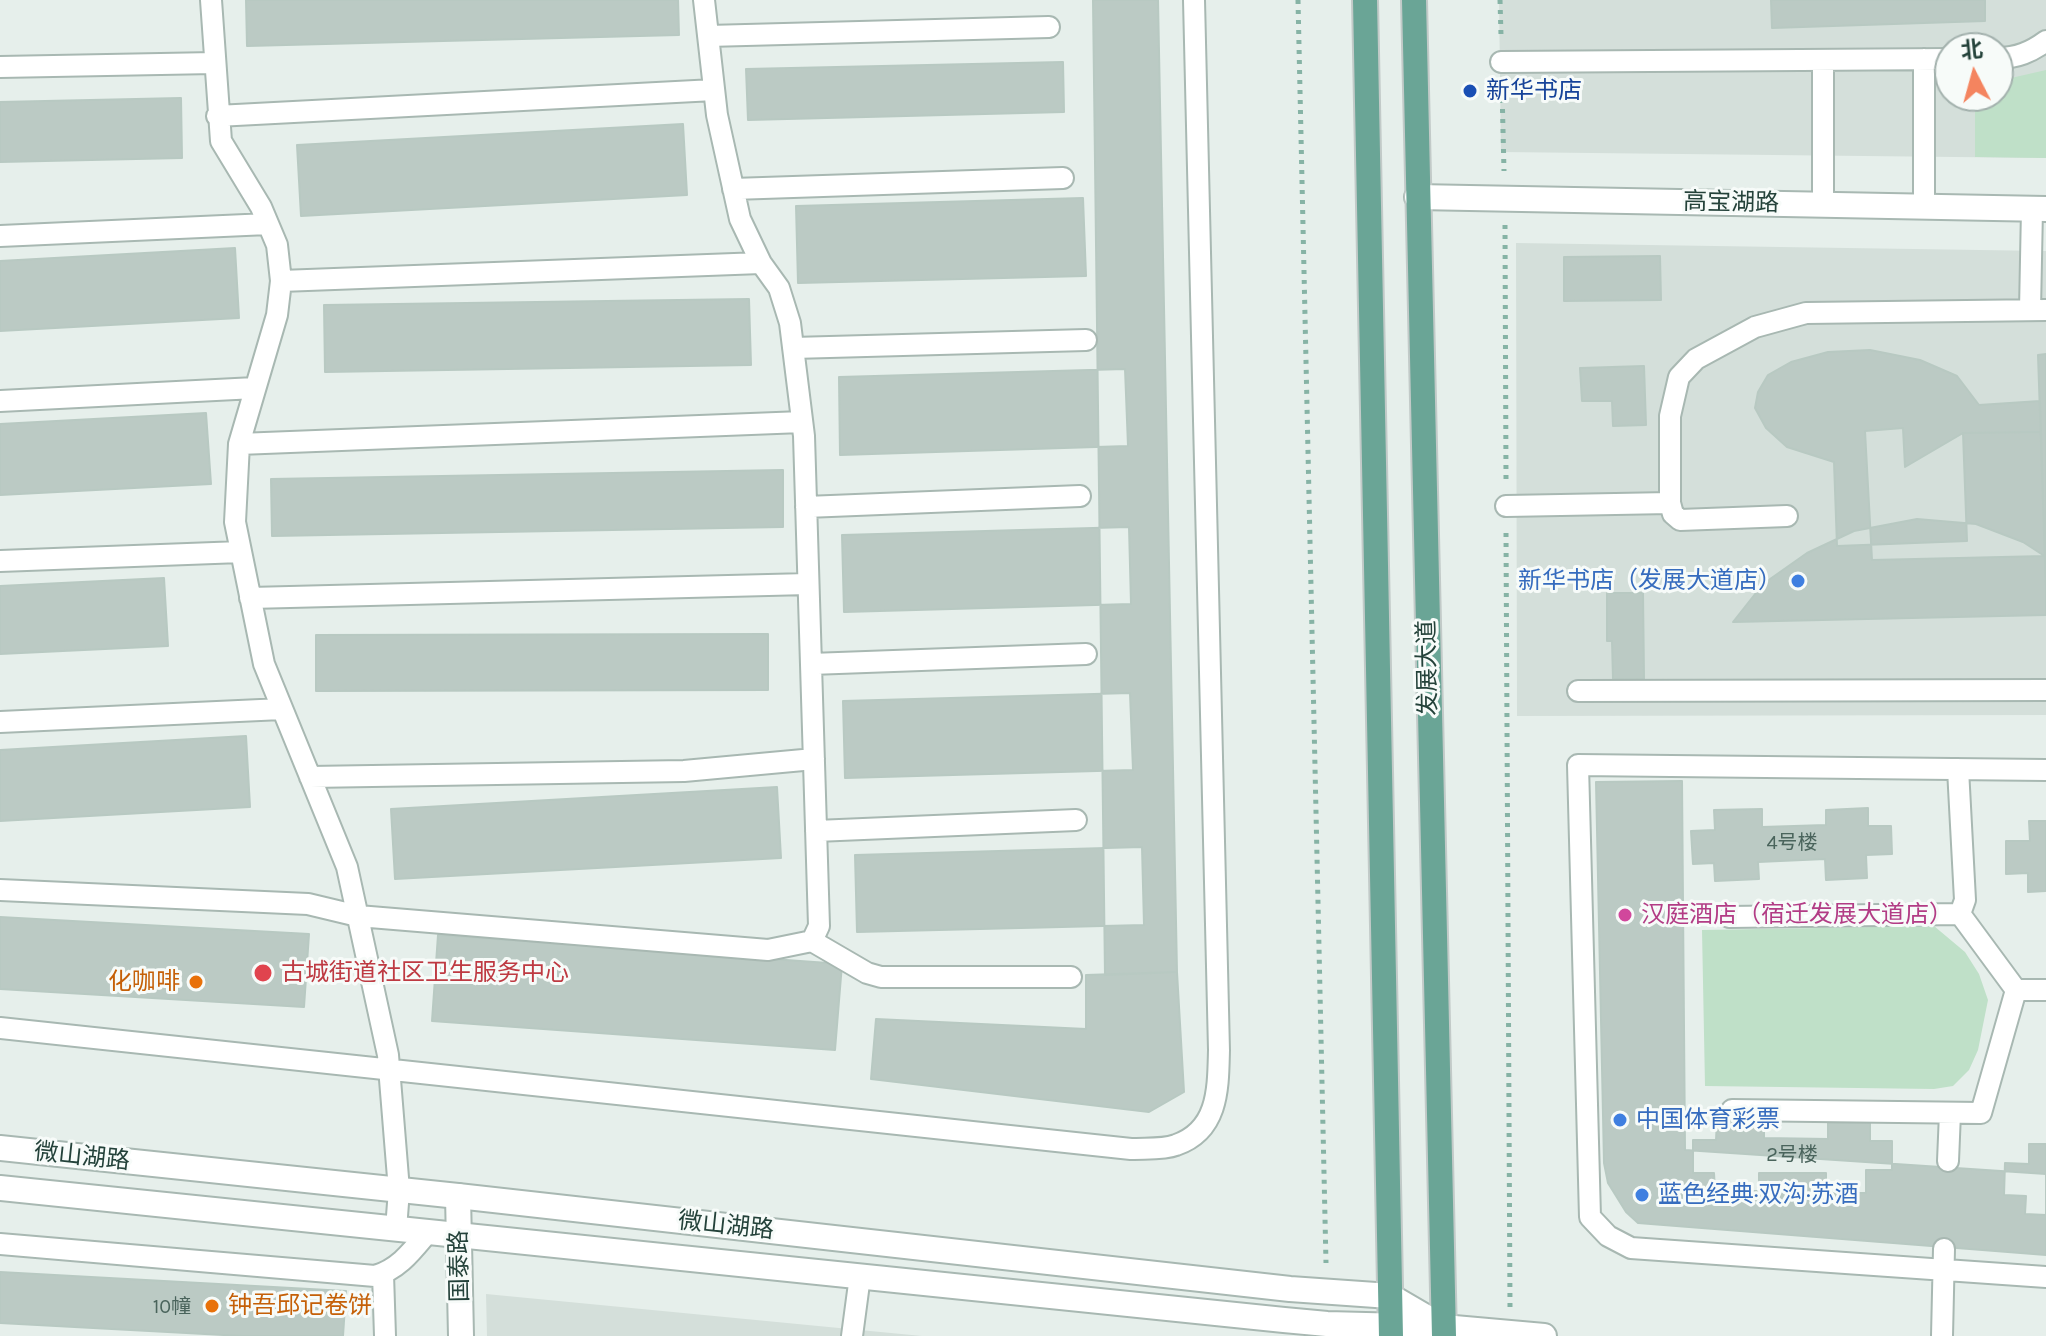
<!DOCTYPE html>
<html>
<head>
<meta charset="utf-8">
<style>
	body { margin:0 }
	#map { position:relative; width:2046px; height:1336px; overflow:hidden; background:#e6efeb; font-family:Karla,"Noto Sans SC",sans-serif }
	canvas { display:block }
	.north { position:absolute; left:1934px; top:32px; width:80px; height:80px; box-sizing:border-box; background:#f7fbf9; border:2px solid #a3b1ad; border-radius:50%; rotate:354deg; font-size:22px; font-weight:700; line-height:32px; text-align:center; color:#24423a }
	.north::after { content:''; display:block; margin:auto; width:28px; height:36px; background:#f4845f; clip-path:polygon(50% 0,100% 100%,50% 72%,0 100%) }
</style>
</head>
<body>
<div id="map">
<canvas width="2046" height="1336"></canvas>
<div class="north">北</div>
</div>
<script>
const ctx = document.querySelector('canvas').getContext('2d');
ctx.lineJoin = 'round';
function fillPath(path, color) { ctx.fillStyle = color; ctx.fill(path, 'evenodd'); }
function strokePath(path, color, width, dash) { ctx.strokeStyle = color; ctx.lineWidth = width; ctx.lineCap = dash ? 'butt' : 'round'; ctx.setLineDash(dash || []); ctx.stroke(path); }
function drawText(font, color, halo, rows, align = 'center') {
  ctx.font = font + ' Karla,"Noto Sans SC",sans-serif'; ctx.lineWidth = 6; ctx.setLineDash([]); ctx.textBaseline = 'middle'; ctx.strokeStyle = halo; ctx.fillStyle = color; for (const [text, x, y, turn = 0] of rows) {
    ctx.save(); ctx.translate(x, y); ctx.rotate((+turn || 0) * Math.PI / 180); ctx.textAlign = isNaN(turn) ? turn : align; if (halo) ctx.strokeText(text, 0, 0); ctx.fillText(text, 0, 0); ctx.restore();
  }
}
const built = new Path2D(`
	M1499,0H2046V158L1501,152ZM1950,48H1998V96H1950Z
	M1516,243L2046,251V715L1517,716Z
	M486,1294L922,1336H487Z`);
const green = new Path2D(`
	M2046,70V158L1975,157V106L1980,96H1998V81Z
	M1934,926L1965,952L1979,974L1988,1000L1978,1050L1969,1070L1953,1086L1934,1089L1705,1086L1702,930Z`);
const building = new Path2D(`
	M246,0H678L679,35L247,46Z
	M1093,0H1158L1177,972L1105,975Z
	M1771,0H1985V21L1772,28Z
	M1063,62L1064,112L748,120L746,69Z
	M181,98L182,158L0,162V102Z
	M683,124L687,195L301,216L297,145Z
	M1083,198L1086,276L798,283L796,206Z
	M235,248L239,318L0,331V261Z
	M1660,256L1661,300L1564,301V257Z
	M749,299L751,365L325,372L324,305Z
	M1870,350L1920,360L1957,376L1979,405L2040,401L2041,432L1963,433L1967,541L1837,546L1834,462L1787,447L1766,428L1755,408L1758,392L1768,375L1791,362L1828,352Z
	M2046,354V590L2038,355Z
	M1644,366L1646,425L1613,426L1612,401H1582L1580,368Z
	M1125,369L1128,446L840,455L839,377Z
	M206,413L211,484L0,495V424Z
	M1903,428L1905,467L1963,433L2041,432L2045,556L1872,560L1865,431Z
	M783,470V527L272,536L271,479Z
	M1917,519L1976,524L2023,542L2046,557V615L1733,622L1763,584L1807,553L1854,531Z
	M1129,527L1131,604L844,612L842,535Z
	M164,578L168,646L0,654V586Z
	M1607,593H1643L1644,679H1613L1612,641H1607Z
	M768,634V690L316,691V635Z
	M1130,693L1133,770L845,778L843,701Z
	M246,736L250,807L0,821V750Z
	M1682,781L1685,1150L2046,1174V1255L1638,1223L1626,1212L1608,1183L1604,1163L1596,782Z
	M777,787L781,858L395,879L391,809Z
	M1868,808V826H1891L1892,854L1866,855L1867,878L1826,880L1825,859L1758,862L1759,879L1715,881L1714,863L1693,864L1691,831L1715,830L1714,810L1762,809V827L1826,825V810Z
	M2029,821H2046V891L2028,892V873L2006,874V841H2030Z
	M1142,847L1144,925L857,932L855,855Z
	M0,917L309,934L304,1007L0,989Z
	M438,935L842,964L835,1050L432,1021Z
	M1177,972L1184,1092L1149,1112L871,1079L876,1019L1086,1029V975Z
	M1764,1120V1138L1828,1139V1123H1870V1141H1892V1170H1866V1193H1826V1173H1759V1191H1715L1714,1173H1693V1140H1716L1717,1121Z
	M2029,1144H2046V1215L2025,1214L2026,1196L2004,1195L2005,1163L2029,1164Z
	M0,1272L346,1291L343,1336H242L0,1323Z`);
const path = new Path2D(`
	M1298,0L1326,1263
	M1500,0L1501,35
	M1502,89L1504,171
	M1505,225L1506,479
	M1506,533L1510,1307`);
const service = new Path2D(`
	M211,0L221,141L261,207L277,245L281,281L277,315L239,444L235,522L264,664L347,867L388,1055L399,1190L396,1229
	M708,36L1049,27
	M1998,58C2017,58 2031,52 2046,41
	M1501,62L1950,59
	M0,67L214,63
	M217,116L714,90
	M733,189L1063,178
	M1823,205V60
	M1924,207V59
	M0,236L268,224
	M281,281L761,263
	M2030,310L2032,209
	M793,348L1086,340
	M0,401L255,388
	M239,444L802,422
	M1670,503L1673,514L1680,520L1787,516
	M1506,506L1670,503V416L1679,377L1696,359L1755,327L1806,313L2046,310
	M806,507L1080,496
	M0,561L241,552
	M250,598L808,584
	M811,664L1086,654
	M1578,691L2046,690
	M0,722L282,709
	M1958,769L1965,900L1960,914
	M2046,770L1578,765L1590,1217L1608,1236L1631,1248L2046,1277
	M310,777L684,771L814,759
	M816,831L1076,820
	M0,890L308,904L358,916L768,950L812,941L819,926L804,436L790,323L779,288L761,263L740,219L717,115L704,0
	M1729,917L1960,914L2016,990H2046
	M812,941L867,973L881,977H1071
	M0,1028L1131,1149C1145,1148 1163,1150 1176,1145C1219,1130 1218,1088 1219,1050L1194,0
	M1732,1110L1981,1113L2016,990
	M1948,1161L1950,1113
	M0,1244L375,1276C399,1269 412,1251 428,1232
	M383,1274L385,1336
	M852,1336L860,1276
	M1942,1336L1944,1249`);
const minor = new Path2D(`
	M1417,197L2046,209
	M458,1196L461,1336`);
const tertiary = new Path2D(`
	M0,1148L458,1196L1290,1289L1390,1296L1438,1324
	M0,1188L1284,1320L1327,1324L1443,1327L1544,1336`);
const primary = new Path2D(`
	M1365,0L1391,1336
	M1414,0L1444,1336`);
const markers = [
	[1470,91,8,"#1a4fb4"],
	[1798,581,8,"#3f7fe0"],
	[1625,915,8,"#d1479c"],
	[263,973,10,"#e0444e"],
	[196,982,8,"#e8710a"],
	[1620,1120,8,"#3f7fe0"],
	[1642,1195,8,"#3f7fe0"],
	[212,1306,8,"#e8710a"]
];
const numberNames = [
	["4号楼",1792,843],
	["2号楼",1792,1155],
	["10幢",172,1307]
];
const transitNames = [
	["新华书店",1486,91]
];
const streetNames = [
	["高宝湖路",1731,203,1],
	["发展大道",1428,668,-91],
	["微山湖路",82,1157,6],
	["微山湖路",726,1226,6],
	["国泰路",460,1266,-91]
];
const shopNames = [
	["新华书店（发展大道店）",1782,581,"right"],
	["中国体育彩票",1636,1120],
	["蓝色经典·双沟·苏酒",1658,1195]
];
const hotelNames = [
	["汉庭酒店（宿迁发展大道店）",1641,915]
];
const healthNames = [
	["古城街道社区卫生服务中心",281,973]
];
const foodNames = [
	["化咖啡",180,982],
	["钟吾邱记卷饼",228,1306,"left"]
];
fillPath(built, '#d4dfda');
fillPath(green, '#bfe0c8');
fillPath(building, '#bbcac4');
strokePath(building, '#b8c9c2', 2);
strokePath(service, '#a8b8b2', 24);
strokePath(minor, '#a8b8b2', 28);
strokePath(tertiary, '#a8b8b2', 28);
strokePath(primary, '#c2cac8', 28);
strokePath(path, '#86b3a5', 5, [4, 6]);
strokePath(service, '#fff', 20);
strokePath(minor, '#fff', 24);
strokePath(tertiary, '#fff', 24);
strokePath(primary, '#6aa596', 24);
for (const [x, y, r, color] of markers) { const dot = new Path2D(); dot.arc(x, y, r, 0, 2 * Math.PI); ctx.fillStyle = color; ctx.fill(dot); strokePath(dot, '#f7fbf9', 3); }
drawText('20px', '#4a645c', null, numberNames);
drawText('24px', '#164399', '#f7fbf9', transitNames, 'left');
drawText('24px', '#24423a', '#f7fbf9', streetNames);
drawText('24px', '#366cbe', '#f7fbf9', shopNames, 'left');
drawText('24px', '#b23c85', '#f7fbf9', hotelNames, 'left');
drawText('24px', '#be3a42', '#f7fbf9', healthNames, 'left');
drawText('24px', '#c56008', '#f7fbf9', foodNames, 'right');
</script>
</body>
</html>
